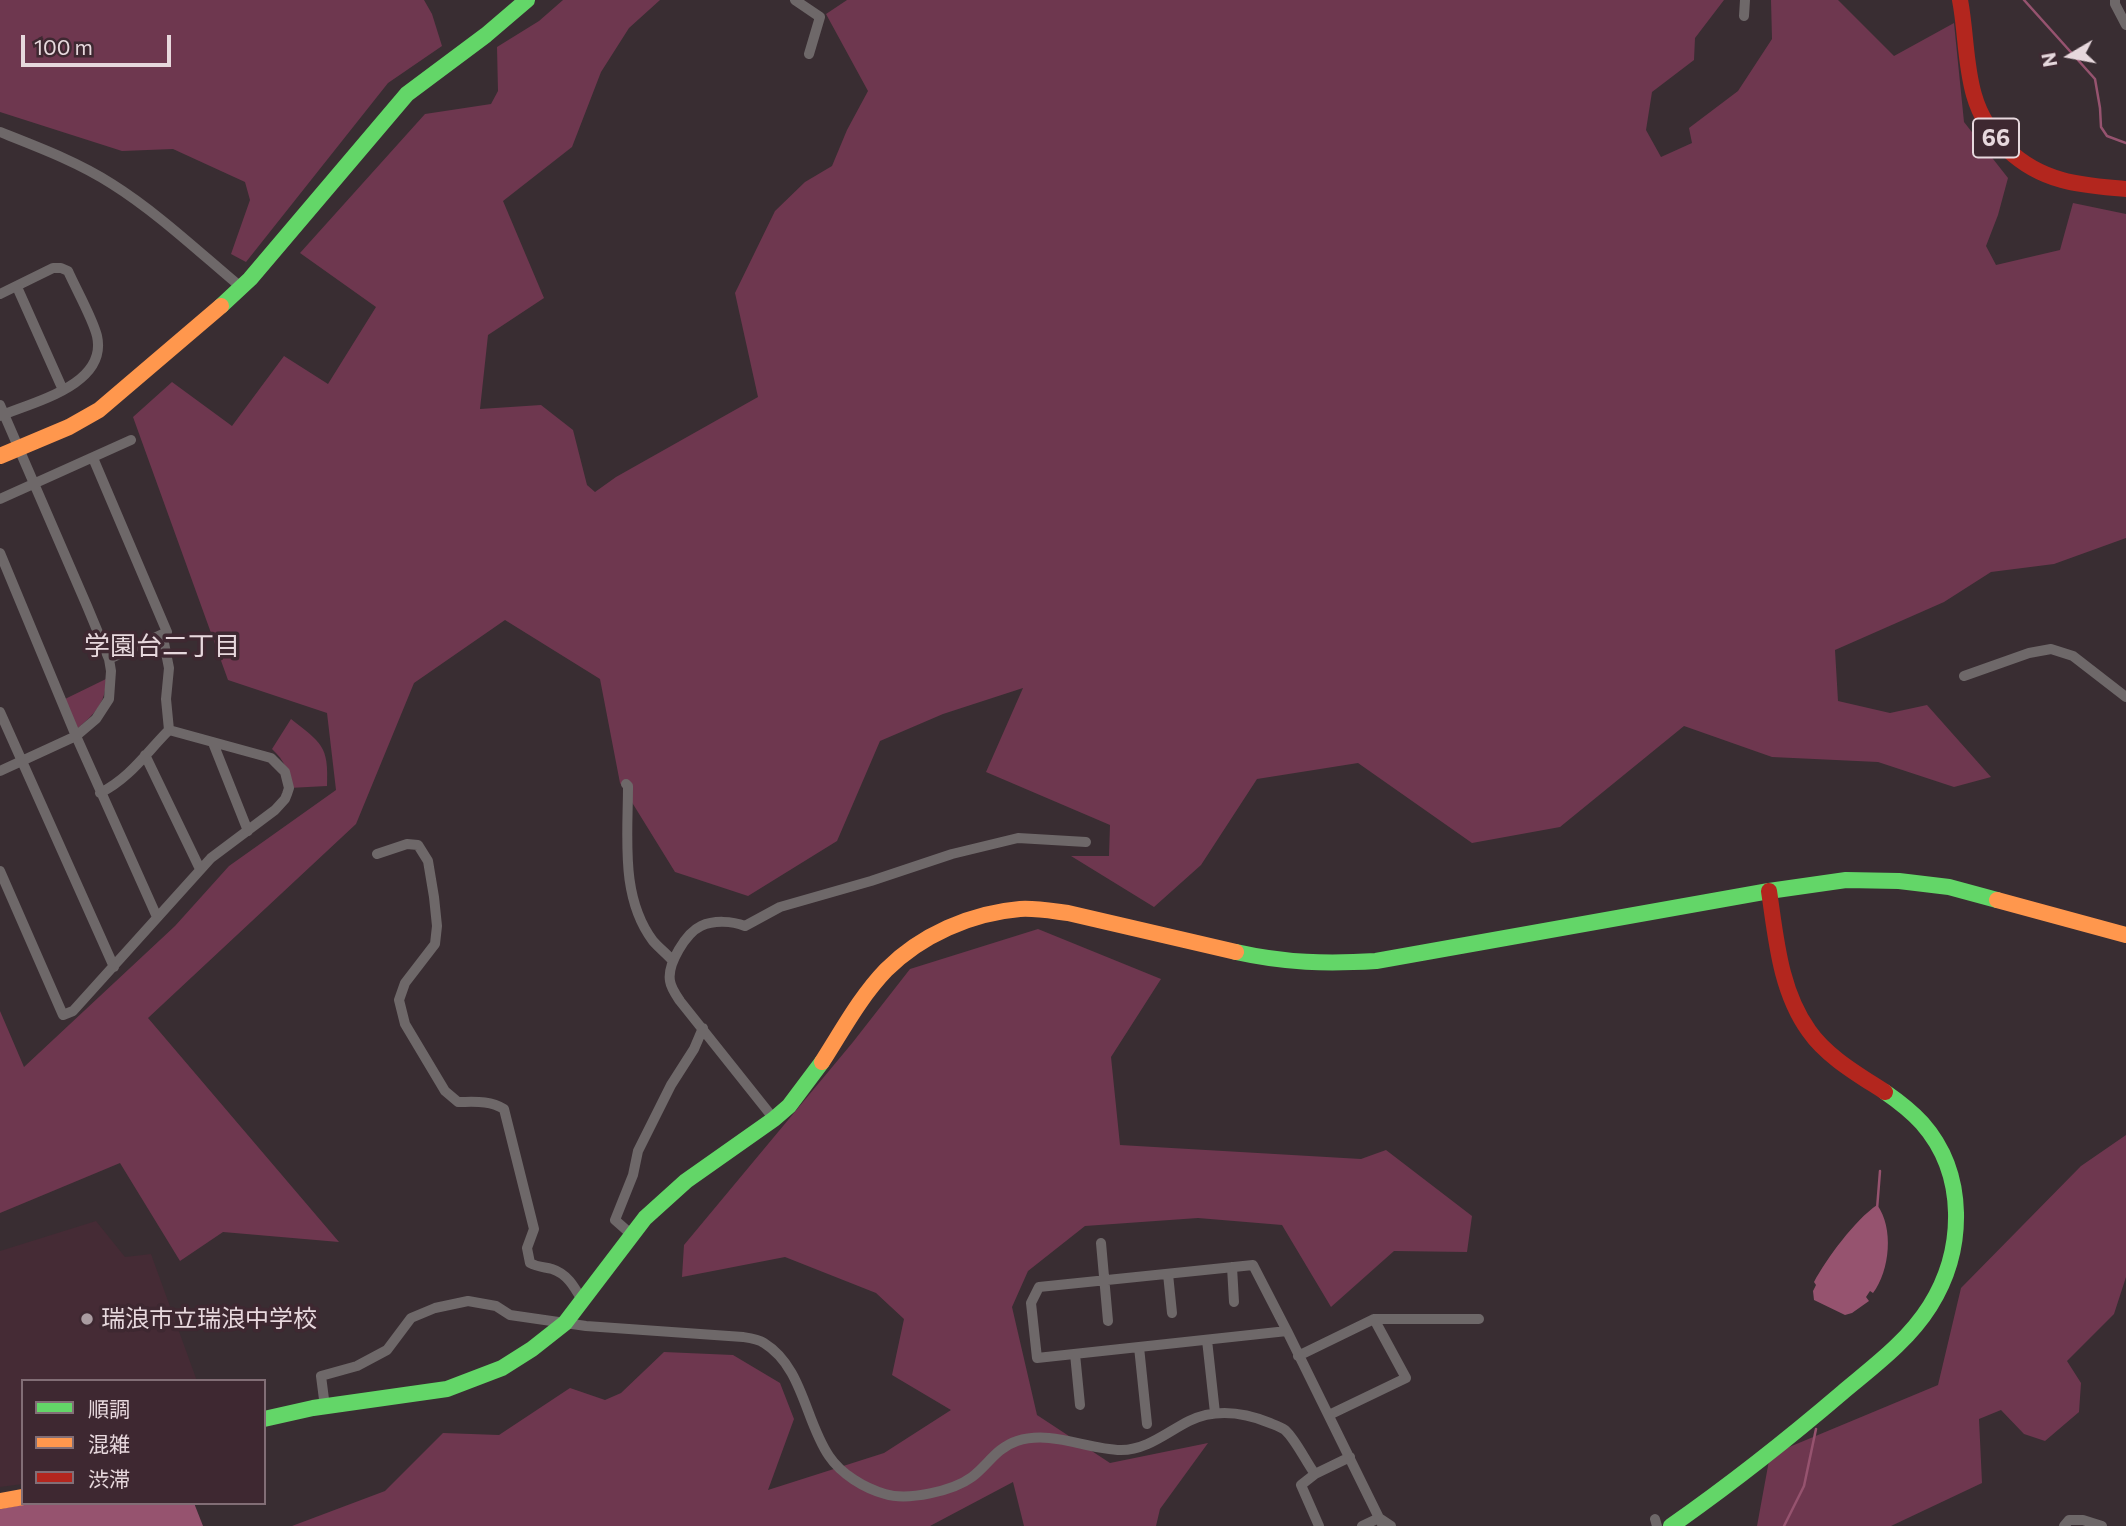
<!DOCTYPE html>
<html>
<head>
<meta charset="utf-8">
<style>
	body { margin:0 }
	#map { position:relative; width:2126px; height:1526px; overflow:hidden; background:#392d32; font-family:Commissioner,"Noto Sans JP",sans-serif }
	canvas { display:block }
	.legend { position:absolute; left:21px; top:1379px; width:245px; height:126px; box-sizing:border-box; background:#3e2831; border:2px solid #826e76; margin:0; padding:9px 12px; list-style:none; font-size:21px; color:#e7d8dd }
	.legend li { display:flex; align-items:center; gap:14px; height:35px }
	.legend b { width:35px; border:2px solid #826e76 }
	.north { position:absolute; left:2035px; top:21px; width:70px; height:70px; -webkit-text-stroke:5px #3e2831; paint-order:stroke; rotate:260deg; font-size:19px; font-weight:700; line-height:28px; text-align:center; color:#e7d8dd }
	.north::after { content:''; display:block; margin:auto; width:24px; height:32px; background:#e7d8dd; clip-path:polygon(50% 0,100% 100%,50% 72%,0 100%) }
	.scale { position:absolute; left:21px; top:35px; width:150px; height:32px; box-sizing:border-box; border:4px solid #e7d8dd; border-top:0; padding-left:9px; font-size:21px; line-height:24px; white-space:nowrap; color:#e7d8dd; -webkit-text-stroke:5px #3e2831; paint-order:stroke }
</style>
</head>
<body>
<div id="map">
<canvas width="2126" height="1526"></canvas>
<ul class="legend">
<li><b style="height:9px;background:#63d668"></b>順調</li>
<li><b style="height:9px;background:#ff974d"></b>混雑</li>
<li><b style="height:9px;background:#b3261e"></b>渋滞</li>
</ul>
<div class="north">N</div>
<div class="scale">100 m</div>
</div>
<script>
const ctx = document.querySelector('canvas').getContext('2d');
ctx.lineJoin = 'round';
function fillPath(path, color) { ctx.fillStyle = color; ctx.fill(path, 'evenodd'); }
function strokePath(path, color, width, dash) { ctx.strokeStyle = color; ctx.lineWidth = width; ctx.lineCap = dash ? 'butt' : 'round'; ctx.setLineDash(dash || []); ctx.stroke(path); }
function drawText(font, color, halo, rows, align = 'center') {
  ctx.font = font + ' Commissioner,"Noto Sans JP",sans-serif'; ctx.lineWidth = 7; ctx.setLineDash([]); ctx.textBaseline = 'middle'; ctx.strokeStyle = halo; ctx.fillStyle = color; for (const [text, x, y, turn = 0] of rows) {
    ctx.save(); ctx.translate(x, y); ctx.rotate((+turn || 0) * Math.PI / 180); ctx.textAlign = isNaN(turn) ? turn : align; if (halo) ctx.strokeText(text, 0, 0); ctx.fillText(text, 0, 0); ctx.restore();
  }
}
const built = new Path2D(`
	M96,1221L125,1257L151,1254L197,1381H23V1484L0,1487V1251Z`);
const green = new Path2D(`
	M0,0H424L432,14L442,46L388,83L246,262L231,254L250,200L245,182L173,149L122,151L0,112Z
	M563,0H660L629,28L601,72L572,147L503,201L544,298L488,335L480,409L541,405L573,430L587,485L595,492L616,477L758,397L735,293L775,211L805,182L832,166L847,130L868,91L826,14L847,0H1724L1695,38L1694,60L1652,92L1646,130L1661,157L1692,143L1689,128L1738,91L1772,39L1771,0H1838L1894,56L1954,23L1964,122L2008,178L1998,215L1986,246L1996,265L2060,250L2073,203L2126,214V538L2054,564L1991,572L1944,602L1835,650L1838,701L1890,713L1927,705L1991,777L1954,787L1878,762L1772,757L1684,726L1560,827L1472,843L1358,763L1257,779L1201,865L1154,907L1071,856H1109L1110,825L986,772L1023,688L943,714L880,741L837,841L748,896L675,872L620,783L600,679L505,620L414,683L356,824L148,1018L339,1242L223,1232L180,1261L120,1163L0,1213V1011L24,1067L175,926L229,866L336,790L327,713L228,680L133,417L172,382L232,426L284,356L328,384L376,307L300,253L425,114L491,104L498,91L497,47L539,21Z
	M106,679C106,704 94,714 77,729L65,699Z
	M291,719C321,743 329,745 327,786L289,788C289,771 285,761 272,749Z
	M1038,929L1161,979L1111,1057L1120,1145L1361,1159L1386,1150L1472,1216L1467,1252L1394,1251L1331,1307L1282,1225L1198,1218L1085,1226L1028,1271L1012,1307L1037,1415L1110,1463L1208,1443L1160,1509L1156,1526H1024L1013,1482L930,1526H292L385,1491L443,1433L499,1435L570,1388L605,1400L621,1393L664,1352L733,1355L780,1383L794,1419L768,1490L884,1453L951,1410L892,1375L904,1319L876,1293L785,1257L682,1277L684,1245L853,1042L910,969Z
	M2126,1135V1277L2114,1314L2067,1361L2081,1383L2079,1412L2045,1441L2024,1434L2001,1410L1979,1419L1982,1483L1891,1526H1757L1770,1455L1938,1385L1961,1288L2081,1166Z`);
const water = new Path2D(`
	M1877,1205C1894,1227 1890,1271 1873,1293L1870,1291L1866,1297L1869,1301L1852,1313L1845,1315L1814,1300L1813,1291L1816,1285L1814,1282C1827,1258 1855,1220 1877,1205Z
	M32,1503H194L203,1526H0V1509Z`);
const stream = new Path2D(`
	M2024,0L2095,79L2100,108L2101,127L2107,136L2126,143
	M1877,1209L1880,1171
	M1784,1526L1804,1486L1816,1429`);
const street = new Path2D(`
	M795,0L820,17L809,54
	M2115,0V4L2126,25
	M1744,16L1745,0
	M0,132C38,147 78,162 112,184C158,213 200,253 242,288
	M17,287L63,390
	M0,294L53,268H61L68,271C76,289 93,319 97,336C108,385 33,402 0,416
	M0,405L87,606L109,659L111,671L109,699L96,719L76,736L0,771
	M93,458L167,632L163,638L169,668L166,699L169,730C146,753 130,778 100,793
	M0,499L131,440
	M0,553L76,736L157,917
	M109,659L167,632
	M1964,676L2029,653L2051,649L2073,656L2126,697
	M0,712L114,967
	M213,743L248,831
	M145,755L200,869
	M626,784L628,786C628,838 620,897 653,941C659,948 667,954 673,961
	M377,854L407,844L418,845L428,861L434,897L437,926L435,944L405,983L399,1000L405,1024L445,1091L458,1102C474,1102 489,1100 504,1109L534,1229L527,1248L530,1263C537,1267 544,1267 552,1269C568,1274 575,1288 583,1302
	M0,871L63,1015L73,1011L211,858L275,810L285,799L287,794L289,788L285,772L271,758L169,730
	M774,1119L680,1001C676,995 671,988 670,981C667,964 686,933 701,926C714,920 732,921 745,926L780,907L871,881L952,854L1018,838L1086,842
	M632,1235L615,1220L633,1175L638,1151L671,1085L694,1049L703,1028
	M1101,1243L1108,1321
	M1232,1267L1234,1302
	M1168,1274L1172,1313
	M1287,1331L1253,1265L1039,1287L1031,1303L1037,1358L1287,1331L1383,1526
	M1207,1340L1215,1413
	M1139,1347L1147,1424
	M1075,1354L1080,1405
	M1298,1356L1374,1319H1479
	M325,1407L321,1376L357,1366L387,1350L411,1318L435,1308L468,1301L496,1306L510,1315L586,1326L743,1337C750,1338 758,1339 764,1343C803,1367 805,1421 829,1456C841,1474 864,1488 885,1494C908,1501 953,1491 972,1477C988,1465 996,1448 1017,1441C1051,1430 1086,1449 1121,1450C1147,1450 1167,1432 1189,1421C1216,1408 1243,1412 1270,1423C1275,1425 1281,1427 1285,1430C1296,1440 1306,1462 1315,1474L1350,1457
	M1329,1415L1406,1378L1374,1319
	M1315,1474L1301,1485L1319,1526
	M1655,1519L1657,1526
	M1362,1526L1379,1518L1391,1526
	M2064,1526L2069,1520H2083L2102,1526`);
const fast = new Path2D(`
	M221,306L250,279L407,94L486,35L527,0
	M1236,952C1285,963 1327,964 1376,961L1769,891L1846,880L1899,881L1949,887L1997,900
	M264,1419L313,1408L447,1389L502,1368L532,1349L565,1323L645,1218L686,1181L774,1119L789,1106L822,1062
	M1671,1526C1731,1484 1788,1439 1843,1392C1874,1366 1908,1341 1930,1306C1965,1250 1967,1174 1922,1123C1911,1111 1898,1101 1885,1092`);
const slow = new Path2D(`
	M0,456L69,427L99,410L221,306
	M1997,900L2126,935
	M822,1062C842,1031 860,997 886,970C921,935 971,913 1020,909C1036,908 1052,911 1068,913L1236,952
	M0,1501L23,1497`);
const jam = new Path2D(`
	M1960,0C1966,31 1965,64 1974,95C1986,137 2021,169 2062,180C2083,186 2105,187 2126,189
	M1769,891C1776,938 1780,991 1809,1031C1827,1057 1859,1075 1885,1092`);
const markers = [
	[87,1319,7,"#aa9ca1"]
];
const shields = [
	[1996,138,46]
];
const shieldNames = [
	["66",1996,138]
];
const poiNames = [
	["瑞浪市立瑞浪中学校",101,1319]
];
const neighbourhoodNames = [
	["学園台二丁目",162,646]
];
fillPath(built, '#452b35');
fillPath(green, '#6e374f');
fillPath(water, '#96536f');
strokePath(stream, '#96536f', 2.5);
strokePath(street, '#6e6869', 10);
strokePath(fast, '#63d668', 16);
strokePath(slow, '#ff974d', 16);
strokePath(jam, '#b3261e', 16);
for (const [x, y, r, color] of markers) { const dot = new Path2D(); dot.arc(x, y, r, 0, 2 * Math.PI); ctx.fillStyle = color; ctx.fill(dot); strokePath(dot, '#3e2831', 2.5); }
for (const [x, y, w] of shields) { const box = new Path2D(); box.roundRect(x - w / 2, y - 19.5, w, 39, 5); ctx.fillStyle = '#3e2831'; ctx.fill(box); strokePath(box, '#e7d8dd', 2); }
drawText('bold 23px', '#e7d8dd', null, shieldNames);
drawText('24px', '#e7d8dd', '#3e2831', poiNames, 'left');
drawText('26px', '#e7d8dd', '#3e2831', neighbourhoodNames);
</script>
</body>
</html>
